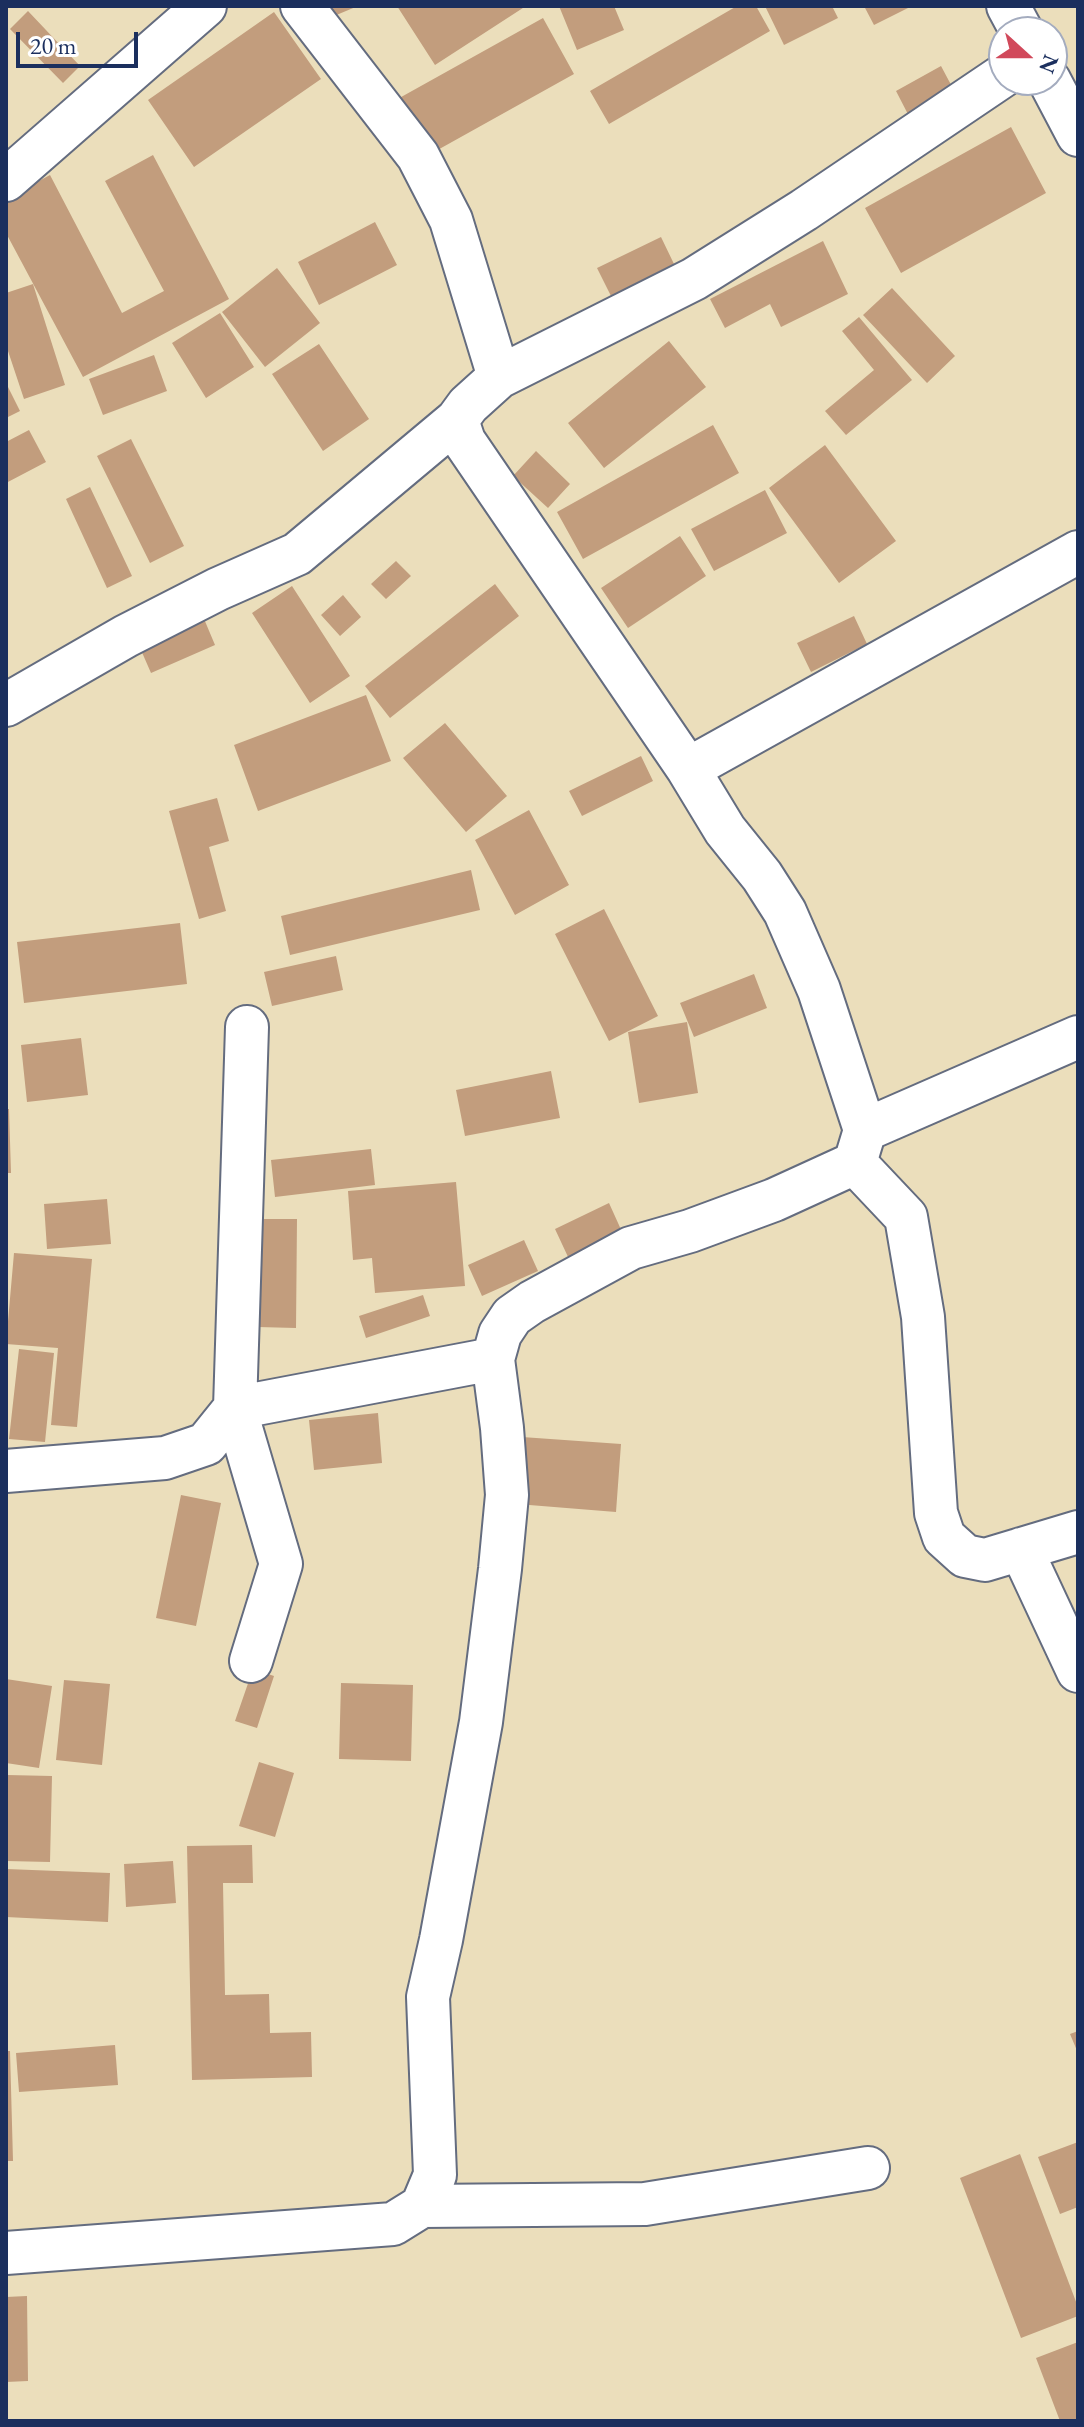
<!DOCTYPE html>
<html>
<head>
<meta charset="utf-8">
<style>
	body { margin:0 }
	#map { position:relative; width:1084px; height:2427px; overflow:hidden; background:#ebdebb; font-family:"EB Garamond",serif }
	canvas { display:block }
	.frame { position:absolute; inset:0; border:8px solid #1b2f5e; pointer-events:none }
	.north { position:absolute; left:988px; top:16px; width:80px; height:80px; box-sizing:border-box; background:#fff; border:2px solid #a4acbf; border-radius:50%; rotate:111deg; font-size:22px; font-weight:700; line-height:32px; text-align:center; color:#1b2f5e }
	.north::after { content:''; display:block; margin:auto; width:28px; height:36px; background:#d1495b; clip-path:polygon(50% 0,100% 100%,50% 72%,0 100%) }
	.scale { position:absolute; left:16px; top:32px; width:122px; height:36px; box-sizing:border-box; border:4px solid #1b2f5e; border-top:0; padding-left:10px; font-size:24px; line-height:28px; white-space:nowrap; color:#1b2f5e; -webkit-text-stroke:6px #fff; paint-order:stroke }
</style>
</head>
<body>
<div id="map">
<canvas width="1084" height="2427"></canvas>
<div class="frame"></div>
<div class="north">N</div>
<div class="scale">20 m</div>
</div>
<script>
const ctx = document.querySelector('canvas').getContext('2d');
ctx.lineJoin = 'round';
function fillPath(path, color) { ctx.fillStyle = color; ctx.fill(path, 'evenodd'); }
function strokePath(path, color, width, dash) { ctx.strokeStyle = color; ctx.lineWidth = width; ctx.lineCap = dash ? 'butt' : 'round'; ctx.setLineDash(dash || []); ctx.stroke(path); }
const building = new Path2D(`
	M330,6H358L334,16Z
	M397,6H526L435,65Z
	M559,6H614L624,30L577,50Z
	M737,6H756L770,31L609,124L590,91Z
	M765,6H832L838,18L784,45Z
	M864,6H912L874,25Z
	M28,11L80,66L63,83L10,29Z
	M274,12L321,79L194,167L148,100Z
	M543,18L574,74L425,157L394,101Z
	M941,66L957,96L912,122L896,91Z
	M1011,127L1046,193L901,273L865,208Z
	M153,155L229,299L83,377L6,233V199L50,175L122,313L164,291L105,181Z
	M375,222L397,265L319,305L298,262Z
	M661,237L674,264L611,296L597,268Z
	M823,241L848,294L781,327L770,304L725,328L710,299Z
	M277,268L320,323L265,367L222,312Z
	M33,284L65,385L24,399L6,345V293Z
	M892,288L955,356L927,383L863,315Z
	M220,313L254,367L206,398L172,343Z
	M859,317L912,380L846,435L825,411L874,370L842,331Z
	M669,341L706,387L604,468L568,423Z
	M319,344L369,419L323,451L272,374Z
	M154,355L167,391L103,415L89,379Z
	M6,383L20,411L6,418Z
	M713,425L739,473L583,559L557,512Z
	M29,430L46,462L6,483V442Z
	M131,439L184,546L150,563L97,456Z
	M825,445L896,541L839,583L769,488Z
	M536,451L570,484L548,508L513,476Z
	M90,487L132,576L107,588L66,499Z
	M765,490L787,533L714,571L691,529Z
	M680,536L706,576L628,628L601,588Z
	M396,561L411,576L386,599L371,584Z
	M495,584L519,616L390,718L365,686Z
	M292,586L350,676L310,703L252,613Z
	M343,595L361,617L340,636L321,615Z
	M199,607L215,645L151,673L134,634Z
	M854,616L867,644L811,672L797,643Z
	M366,695L391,761L258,811L234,745Z
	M445,723L507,796L466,832L403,758Z
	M641,756L653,781L582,816L569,791Z
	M217,798L229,841L209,847L226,911L199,919L169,811Z
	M529,810L569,885L515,915L475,840Z
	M471,870L480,910L290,955L281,916Z
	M604,909L658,1016L609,1041L555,934Z
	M180,923L187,984L24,1003L17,942Z
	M336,956L343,990L272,1006L264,972Z
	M754,974L767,1008L694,1037L680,1003Z
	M687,1022L698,1093L639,1103L628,1032Z
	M81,1038L88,1095L27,1102L21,1045Z
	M551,1071L560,1118L465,1136L456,1090Z
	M6,1109H9L11,1173H6Z
	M371,1149L375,1185L275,1197L271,1160Z
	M456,1182L465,1286L375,1293L372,1258L353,1260L348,1191Z
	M107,1199L111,1244L47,1249L44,1204Z
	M609,1203L623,1234L569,1259L555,1229Z
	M259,1219H297L296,1328L258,1327Z
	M524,1240L538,1271L482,1296L468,1265Z
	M14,1253L92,1259L77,1427L51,1425L58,1348L6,1344Z
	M423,1295L430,1316L366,1338L359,1316Z
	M19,1349L54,1353L45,1442L9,1439Z
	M378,1413L382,1463L314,1470L309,1420Z
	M522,1437L621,1444L616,1512L517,1504Z
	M181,1495L221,1503L196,1626L156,1618Z
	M253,1669L274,1676L257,1728L235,1721Z
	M6,1679L52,1686L39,1768L6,1763Z
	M64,1680L110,1684L102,1765L56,1760Z
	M341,1683L413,1685L411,1761L339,1759Z
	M259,1762L294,1773L275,1837L239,1826Z
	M7,1775L52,1776L50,1862L6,1861Z
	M252,1845L253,1883H223L225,1995L269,1994L270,2033L311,2032L312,2077L192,2080L187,1846Z
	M173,1861L176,1903L126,1907L124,1864Z
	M6,1869L110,1873L108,1922L6,1917Z
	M1078,2031V2053L1070,2034Z
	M115,2045L118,2085L19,2092L16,2053Z
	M6,2051H10L13,2161H6Z
	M1078,2142V2207L1060,2214L1038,2157Z
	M1020,2154L1078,2307V2316L1021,2338L960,2178Z
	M27,2296L28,2381L6,2382V2297Z
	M1078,2342V2421H1060L1036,2358Z`);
const minor = new Path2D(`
	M302,6L418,156L451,220L499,377
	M1008,6L1022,32
	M1049,80L1078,135
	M6,180L205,6
	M6,705L126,636L218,589L297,554L457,420
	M688,769L1078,552
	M247,1027L235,1408L281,1564L251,1661
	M865,1130L1078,1037
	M855,1163L906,1217L923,1317L936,1513L944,1537L965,1556L985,1560L1078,1532
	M6,1471L165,1458L206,1444L235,1408L493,1359
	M1021,1549L1078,1671
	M422,2206L645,2204L868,2168
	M6,2253L393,2224L422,2206L435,2175L428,1997L441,1940L481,1722L500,1569L507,1495L502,1428L493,1359L500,1334L512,1316L532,1302L631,1248L690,1231L774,1200L855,1163L865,1130L819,990L785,912L762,876L725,830L688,769L464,441L457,420L468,405L499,377L694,279L804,210L1004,75`);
fillPath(building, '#c29d7d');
strokePath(minor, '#646c7f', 46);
strokePath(minor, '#fff', 42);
</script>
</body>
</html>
